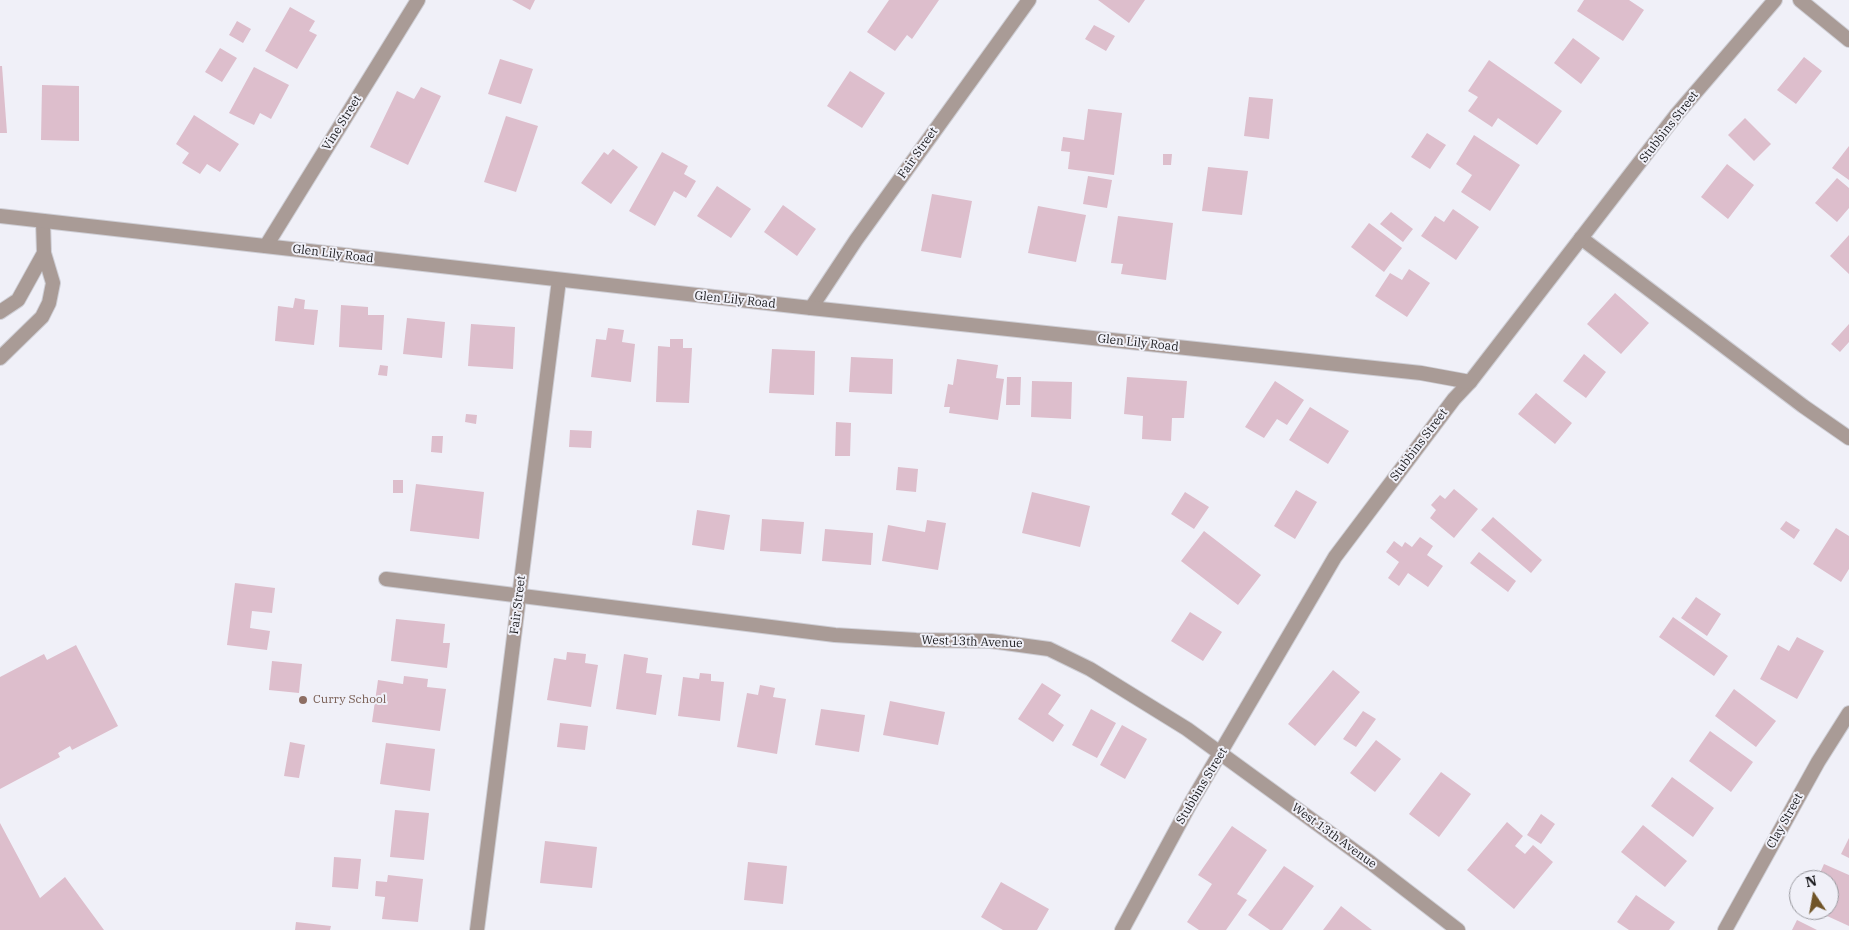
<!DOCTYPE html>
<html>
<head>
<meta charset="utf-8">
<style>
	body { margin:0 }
	#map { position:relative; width:1849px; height:930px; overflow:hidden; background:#f0f0f8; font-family:"IBM Plex Serif",serif }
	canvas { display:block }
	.north { position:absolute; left:1789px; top:870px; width:50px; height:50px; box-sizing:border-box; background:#f0f0f8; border:1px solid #9a9aa0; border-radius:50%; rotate:348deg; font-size:14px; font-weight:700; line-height:20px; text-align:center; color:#1a1a1d }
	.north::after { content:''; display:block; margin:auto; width:18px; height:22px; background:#705427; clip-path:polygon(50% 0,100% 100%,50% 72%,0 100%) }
</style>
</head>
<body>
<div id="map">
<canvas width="1849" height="930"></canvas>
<div class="north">N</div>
</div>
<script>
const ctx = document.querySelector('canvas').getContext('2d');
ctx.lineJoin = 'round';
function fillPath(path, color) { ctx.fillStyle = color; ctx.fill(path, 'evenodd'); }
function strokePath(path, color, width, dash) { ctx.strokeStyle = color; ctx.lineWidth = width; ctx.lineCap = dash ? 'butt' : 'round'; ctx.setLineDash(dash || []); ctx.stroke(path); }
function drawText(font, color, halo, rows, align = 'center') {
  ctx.font = font + ' "IBM Plex Serif",serif'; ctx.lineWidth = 4; ctx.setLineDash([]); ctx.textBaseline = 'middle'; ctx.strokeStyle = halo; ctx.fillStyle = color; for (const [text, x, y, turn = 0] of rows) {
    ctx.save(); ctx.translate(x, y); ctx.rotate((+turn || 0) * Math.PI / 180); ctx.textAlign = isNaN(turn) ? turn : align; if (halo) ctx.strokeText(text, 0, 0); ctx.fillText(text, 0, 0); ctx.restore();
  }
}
const building = new Path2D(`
	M512,0H535L530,10Z
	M889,0H939L912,39L907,35L895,51L867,32Z
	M1098,0H1145L1129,23Z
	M1584,0H1629L1644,10L1623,41L1577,11Z
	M290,7L315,21L309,31L317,35L297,69L265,51Z
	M237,21L251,29L243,43L229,35Z
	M1094,25L1115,36L1106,51L1085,39Z
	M1573,38L1600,58L1581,84L1554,63Z
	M220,48L237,58L222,82L205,72Z
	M1804,57L1822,71L1796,104L1777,90Z
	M500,59L533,69L521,104L488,94Z
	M1489,60L1562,111L1537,145L1498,118L1492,127L1468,111L1478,97L1468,91Z
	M0,66H2L7,133H0Z
	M254,67L289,85L271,119L260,113L254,125L229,113Z
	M850,71L885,93L862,128L827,106Z
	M42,85L79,86V141L41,140Z
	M421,87L441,96L408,165L370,147L397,91L414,99Z
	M1249,97L1273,99L1269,139L1244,136Z
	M1088,109L1122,113L1114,175L1068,169L1070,152L1061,151L1063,137L1084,140Z
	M194,115L239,144L220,172L207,164L200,174L182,163L189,153L176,144Z
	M506,116L538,126L516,192L484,182Z
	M1745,118L1771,144L1754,161L1728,135Z
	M1427,133L1446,145L1430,169L1411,157Z
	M1474,135L1520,165L1490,211L1461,192L1472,175L1456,164Z
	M1849,146V180L1832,168Z
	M613,149L638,167L611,204L581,183L604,152L608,155Z
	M662,152L688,166L684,174L696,181L686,198L674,191L655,226L629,211Z
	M1163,154H1172L1171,165H1163Z
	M1727,164L1754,185L1728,219L1701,197Z
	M1208,167L1248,171L1242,215L1202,211Z
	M1088,176L1112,180L1107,208L1083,204Z
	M1837,178L1849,188V208L1837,222L1815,203Z
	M717,186L751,209L731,238L697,216Z
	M932,194L972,201L961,258L921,251Z
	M783,205L816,229L797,256L764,232Z
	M1038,206L1086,215L1076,262L1028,253Z
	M1453,209L1479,227L1456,260L1421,236L1435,216L1444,222Z
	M1391,212L1413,229L1403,242L1380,224Z
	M1118,216L1173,223L1166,280L1121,274L1123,264L1111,263Z
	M1369,223L1402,248L1384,272L1351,247Z
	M1849,235V274L1830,256Z
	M1409,269L1430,283L1407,317L1375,296L1390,273L1402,280Z
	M1615,293L1649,323L1621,354L1587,324Z
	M295,298L305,300L304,309L318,310L314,345L275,341L278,306L293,308Z
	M341,305L368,307V315H384L382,350L339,347Z
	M407,318L445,322L442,358L403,354Z
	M471,324L515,327L513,369L468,366Z
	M1849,324V342L1840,352L1831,344Z
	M608,328L624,330L622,342L635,344L631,382L591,377L596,339L606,340Z
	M670,339H683V348H692L689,403L656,402L658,346L670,347Z
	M772,349L815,351L814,395L769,393Z
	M1584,354L1606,372L1586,398L1563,381Z
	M851,357L893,359L892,394L849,392Z
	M957,359L998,365L996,378L1004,379L998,420L949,413L950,407H944L948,384L953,385Z
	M380,365L388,366L387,376L378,375Z
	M1007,377H1021L1020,405H1006Z
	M1127,377L1187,381L1184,418H1172L1171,441L1142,439L1143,416L1124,414Z
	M1032,381L1072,382L1071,419L1031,417Z
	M1275,381L1304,400L1287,425L1277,419L1264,438L1245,427Z
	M1536,393L1572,423L1555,444L1518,414Z
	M1310,407L1349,431L1328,464L1289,440Z
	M466,414L477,415L476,424L465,422Z
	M836,422L851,423L850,456H835Z
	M570,430L592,431L591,448L569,447Z
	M432,436H443L442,453L431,452Z
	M898,467L918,469L916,492L896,490Z
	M393,480H403V493H393Z
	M416,484L484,492L479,539L410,531Z
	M1454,489L1478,509L1454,538L1430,518L1436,510L1431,505L1440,495L1445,499Z
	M1296,490L1317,502L1295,539L1274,526Z
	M1032,492L1090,506L1080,547L1022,533Z
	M1185,492L1209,507L1194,529L1171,514Z
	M697,510L730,515L724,550L692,545Z
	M1493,517L1542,560L1531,573L1481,530Z
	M762,519L804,522L801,554L760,551Z
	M927,520L946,523L938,570L882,561L888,525L925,532Z
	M1786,521L1800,530L1794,539L1780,529Z
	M1836,528L1849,536V569L1841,582L1813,564Z
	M825,529L873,533L871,565L822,561Z
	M1204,531L1261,575L1238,605L1181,561Z
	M1420,537L1433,546L1427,555L1443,566L1428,587L1408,573L1399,586L1388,578L1399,562L1386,552L1394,541L1402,547L1405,542L1412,547Z
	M1479,552L1516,581L1508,592L1470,563Z
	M235,583L275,588L272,613L252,611L250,628L270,631L267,650L227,645Z
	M1696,597L1721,614L1707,636L1681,618Z
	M1190,612L1222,632L1203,661L1171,641Z
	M1673,617L1728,656L1714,676L1659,637Z
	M396,619L445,624L443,643H450L447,668L391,661Z
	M1797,637L1824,651L1797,699L1760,679L1778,645L1789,651Z
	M76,645L118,726L72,750L70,746L58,753L60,757L0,789V677L44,654L47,660Z
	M567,652L586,654L585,663L598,665L591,707L547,700L554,658L566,660Z
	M624,654L648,658L646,673L662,675L656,715L616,709Z
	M272,661L302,664L299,693L269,690Z
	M1333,670L1360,692L1315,746L1288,724Z
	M700,673L711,674V681L724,682L720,721L678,716L683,677L699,679Z
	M404,676L428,679L427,687L446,689L440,731L372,722L378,680L403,684Z
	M1042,683L1061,695L1048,714L1064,725L1053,742L1018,719Z
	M760,685L775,688L773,697L786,699L777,754L737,747L747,693L758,695Z
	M1734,689L1776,721L1756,747L1715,716Z
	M890,701L945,712L938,745L883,735Z
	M821,709L865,715L859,752L815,745Z
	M1091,709L1116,723L1097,758L1072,745Z
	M1363,711L1376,719L1356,747L1343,739Z
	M560,723L588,726L585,750L557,747Z
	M1122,725L1147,739L1125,779L1100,765Z
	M1710,731L1753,762L1731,792L1689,761Z
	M1376,740L1401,759L1375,792L1350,773Z
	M290,742L305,745L299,778L284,776Z
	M386,743L435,749L430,791L380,784Z
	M1441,772L1471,794L1439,837L1409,814Z
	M1672,777L1714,808L1693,837L1651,806Z
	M395,810L429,813L424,860L390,857Z
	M1541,814L1555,824L1541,844L1527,835Z
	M1507,822L1523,836L1515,846L1525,854L1533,845L1553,862L1514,909L1467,870Z
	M0,823L40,898L65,877L104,930H0Z
	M1643,825L1687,861L1665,887L1621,852Z
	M1232,826L1267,850L1237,894L1247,900L1226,930H1199L1187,922L1212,884L1198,875Z
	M1849,838V858L1841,854Z
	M545,841L597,847L592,888L540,883Z
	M334,857L361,859L358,889L332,887Z
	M748,862L787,866L783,904L744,900Z
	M1824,864L1849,875V926L1814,910H1829V880H1817Z
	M1284,866L1314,886L1282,930H1270L1248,915Z
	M388,875L423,879L418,922L382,919L385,897L375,896L376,881L387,882Z
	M1001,882L1049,909L1037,930H1003L981,917Z
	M1636,895L1675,922L1669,930H1629L1617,922Z
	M1341,906L1372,930H1323Z
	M1797,920L1817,930H1792Z
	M296,922L331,926L330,930H295Z`);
const service = new Path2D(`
	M0,312L18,300L44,253
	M0,358L42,317L49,303L53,283L44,253L43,221`);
const minor = new Path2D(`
	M1581,238L1803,406L1849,438
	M266,246L418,0
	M811,308L856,240L1029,0
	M386,579L835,635L916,640L991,641L1049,649L1090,669L1187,729L1371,863L1458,930
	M477,930L559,280
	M1122,930L1189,806L1335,557L1454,399L1470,382
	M1725,930L1818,762L1849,713`);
const tertiary = new Path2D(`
	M1800,0L1849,40
	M0,216L811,308L1421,373L1470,382L1677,114L1775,0`);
const markers = [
	[303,700,5,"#8d6e63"]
];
const streetNames = [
	["Vine Street",342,123,-58],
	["Stubbins Street",1669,127,-52],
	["Fair Street",918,153,-55],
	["Glen Lily Road",333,254,7],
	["Glen Lily Road",735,300,6],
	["Glen Lily Road",1138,343,6],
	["Stubbins Street",1419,445,-53],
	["Fair Street",518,605,-83],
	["West 13th Avenue",972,642,2],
	["Stubbins Street",1202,786,-59],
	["Clay Street",1785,821,-61],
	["West 13th Avenue",1334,836,36]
];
const educationNames = [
	["Curry School",313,700]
];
fillPath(building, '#ddbecc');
strokePath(service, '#ceced5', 16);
strokePath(minor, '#ceced5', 16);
strokePath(tertiary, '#ceced5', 16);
strokePath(service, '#a99b96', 14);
strokePath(minor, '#a99b96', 14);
strokePath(tertiary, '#a99b96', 14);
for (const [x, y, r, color] of markers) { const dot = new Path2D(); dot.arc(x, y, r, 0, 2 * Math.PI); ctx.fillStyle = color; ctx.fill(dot); strokePath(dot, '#f0f0f8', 2); }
drawText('12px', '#1a1a1d', '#f0f0f8', streetNames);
drawText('12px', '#785e54', '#f0f0f8', educationNames, 'left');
</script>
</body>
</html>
